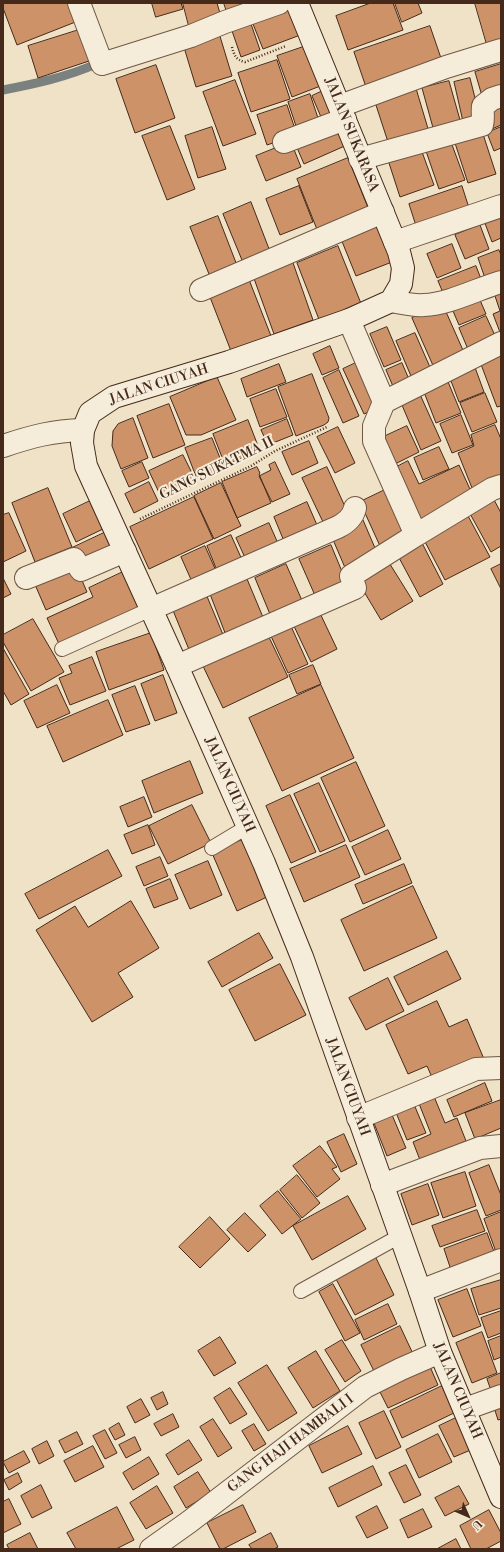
<!DOCTYPE html>
<html>
<head>
<meta charset="utf-8">
<style>
	body { margin:0 }
	#map { position:relative; width:504px; height:1552px; overflow:hidden; background:#efe2c6; font-family:"Libre Bodoni",serif }
	canvas { display:block }
	.frame { position:absolute; inset:0; border:4px solid #452a1b; pointer-events:none }
	.north { position:absolute; left:448px; top:1496px; width:40px; height:40px; -webkit-text-stroke:3px #f5ecda; paint-order:stroke; rotate:135deg; font-size:11px; font-weight:700; line-height:16px; text-align:center; color:#452a1b }
	.north::after { content:''; display:block; margin:auto; width:14px; height:18px; background:#452a1b; clip-path:polygon(50% 0,100% 100%,50% 72%,0 100%) }
</style>
</head>
<body>
<div id="map">
<canvas width="504" height="1552"></canvas>
<div class="frame"></div>
<div class="north">U</div>
</div>
<script>
const ctx = document.querySelector('canvas').getContext('2d');
ctx.lineJoin = 'round';
function strokePath(path, color, width, dash) { ctx.strokeStyle = color; ctx.lineWidth = width; ctx.lineCap = dash ? 'butt' : 'round'; ctx.setLineDash(dash || []); ctx.stroke(path); }
function fillPath(path, color) { ctx.fillStyle = color; ctx.fill(path, 'evenodd'); }
function drawText(font, color, halo, rows, align = 'center') {
  ctx.font = font + ' "Libre Bodoni",serif'; ctx.lineWidth = 4; ctx.setLineDash([]); ctx.textBaseline = 'middle'; ctx.strokeStyle = halo; ctx.fillStyle = color; for (const [text, x, y, turn = 0] of rows) {
    ctx.save(); ctx.translate(x, y); ctx.rotate((+turn || 0) * Math.PI / 180); ctx.textAlign = isNaN(turn) ? turn : align; if (halo) ctx.strokeText(text, 0, 0); ctx.fillText(text, 0, 0); ctx.restore();
  }
}
const stream = new Path2D(`
	M3,90C34,84 67,77 96,64`);
const building = new Path2D(`
	M3,3H71L78,21L17,45L3,8Z
	M152,3H181L183,9L156,17Z
	M183,3H217L221,17L189,26Z
	M224,3H264L228,15Z
	M371,3H393L403,30L348,50L336,16Z
	M395,3H418L422,13L402,22Z
	M475,3H501V44L488,48Z
	M292,4L303,34L263,49L251,19Z
	M249,18L260,50L241,57L230,25Z
	M430,26L443,64L367,90L354,52Z
	M82,29L92,60L38,78L28,46Z
	M219,33L232,76L196,87L183,44Z
	M309,45L323,85L292,97L277,56Z
	M277,60L290,99L251,112L238,73Z
	M501,64V90L482,96L475,72Z
	M156,65L175,118L135,133L116,79Z
	M470,78L481,122L464,126L454,82Z
	M235,80L256,134L223,146L203,92Z
	M449,81L462,127L435,135L422,88Z
	M415,85L429,132L389,145L374,99Z
	M327,89L339,118L324,124L312,96Z
	M310,94L321,127L299,135L288,102Z
	M287,105L297,135L267,145L257,115Z
	M501,105V125L492,129L485,111Z
	M338,124L347,145L304,164L295,143Z
	M170,126L195,189L167,200L142,136Z
	M212,127L226,169L198,178L185,136Z
	M501,127V148L494,151L487,133Z
	M482,131L496,174L468,183L454,140Z
	M291,142L301,167L266,181L256,156Z
	M451,142L465,180L439,189L426,151Z
	M421,149L434,185L400,197L388,160Z
	M348,158L369,210L318,232L297,179Z
	M299,186L313,222L280,235L266,199Z
	M462,186L470,211L417,229L409,204Z
	M251,202L271,254L244,265L223,214Z
	M501,211V238L492,242L483,218Z
	M218,216L238,268L211,279L190,227Z
	M376,220L392,262L356,276L339,234Z
	M480,225L489,249L465,259L455,235Z
	M452,244L461,268L437,278L427,254Z
	M338,246L362,306L320,322L297,263Z
	M499,250L501,255V279L487,284L478,258Z
	M292,260L313,320L274,334L252,273Z
	M476,266L483,284L444,295L438,281Z
	M248,277L271,336L231,351L208,292Z
	M501,290V335L493,314L500,311L494,293Z
	M477,293L486,314L459,325L450,304Z
	M443,305L466,357L435,370L412,318Z
	M486,316L498,342L470,354L459,328Z
	M387,327L401,360L384,367L370,334Z
	M415,333L433,374L414,383L396,341Z
	M330,346L339,368L322,375L313,354Z
	M501,351V406L497,407L479,359Z
	M360,361L380,407L364,414L343,369Z
	M473,362L484,392L459,402L448,373Z
	M402,363L411,384L395,391L386,370Z
	M279,364L286,382L247,397L241,379Z
	M339,370L359,416L343,423L323,378Z
	M312,374L329,418L328,422L324,425L296,436L278,387Z
	M217,377L236,420L201,435H186L170,397Z
	M446,377L461,413L436,423L422,387Z
	M276,389L287,417L260,427L250,399Z
	M418,390L441,441L421,450L399,398Z
	M485,393L497,422L472,432L460,403Z
	M169,404L185,445L153,458L137,416Z
	M461,415L473,445L452,453L440,424Z
	M133,418L148,458L121,469L112,446L113,431L118,424Z
	M287,419L293,435L268,445L261,430Z
	M248,420L260,451L225,465L213,434Z
	M495,425L501,439V482L474,493L458,453L474,446L471,435Z
	M407,426L419,452L391,466L379,439Z
	M338,427L355,463L335,473L317,437Z
	M212,438L224,468L197,479L185,448Z
	M309,441L318,463L292,475L282,452Z
	M439,447L449,469L423,480L414,458Z
	M183,455L197,483L162,499L149,471Z
	M408,461L419,484L459,465L474,498L416,525L391,470Z
	M142,462L149,478L129,487L122,471Z
	M275,462L290,494L272,502L259,476L271,470L269,465Z
	M257,467L260,473L259,474L271,503L237,518L222,482Z
	M327,467L347,511L323,522L302,478Z
	M149,482L158,501L134,513L125,494Z
	M221,483L241,526L214,539L194,496Z
	M48,488L72,547L35,562L12,503Z
	M389,488L410,532L380,546L360,502Z
	M492,496L501,513V546L491,552L468,510Z
	M194,497L213,539L149,569L130,527Z
	M90,501L103,529L76,542L63,514Z
	M307,502L320,532L286,546L274,517Z
	M9,513L26,551L3,562V515Z
	M467,514L490,557L445,580L423,538Z
	M363,520L378,555L346,570L331,535Z
	M269,523L280,548L247,562L236,538Z
	M106,532L115,552L81,568L72,548Z
	M231,535L243,562L218,573L207,546Z
	M421,541L443,584L420,597L397,554Z
	M331,545L348,586L317,600L299,559Z
	M205,546L217,573L193,584L181,557Z
	M388,561L413,601L381,620L357,580Z
	M74,562L87,592L46,610L33,580Z
	M286,564L304,605L272,619L255,578Z
	M501,564V589L491,569Z
	M125,571L141,607L59,644L47,618L93,597L89,588Z
	M3,578L11,594L3,598Z
	M247,579L265,622L227,638L210,594Z
	M206,594L224,637L190,652L172,608Z
	M318,609L337,649L311,662L292,622Z
	M33,619L64,672L31,691L3,642V635Z
	M290,624L308,664L288,673L270,634Z
	M151,633L164,670L109,690L96,652Z
	M267,633L288,677L223,708L202,664Z
	M3,648L29,694L11,705L3,691Z
	M92,657L106,691L70,705L59,678L72,673L69,666Z
	M313,665L321,684L297,694L289,675Z
	M163,675L177,713L155,721L141,684Z
	M57,685L70,713L37,728L24,701Z
	M321,685L354,758L282,791L249,718Z
	M135,686L150,724L126,732L112,695Z
	M108,700L123,735L63,762L47,726Z
	M190,761L203,793L154,813L142,781Z
	M356,762L385,826L350,842L321,778Z
	M319,783L345,841L320,852L294,794Z
	M290,795L316,852L291,863L266,806Z
	M144,797L152,817L128,827L120,807Z
	M192,805L211,843L168,864L149,826Z
	M148,825L155,845L132,854L124,835Z
	M388,830L401,859L365,875L352,847Z
	M242,840L267,897L237,911L212,853Z
	M346,845L360,877L304,902L290,869Z
	M108,850L122,876L39,919L25,894Z
	M160,857L168,876L144,886L136,867Z
	M208,861L222,895L190,909L175,875Z
	M404,864L412,883L363,904L355,885Z
	M170,879L178,899L154,908L146,889Z
	M413,886L437,938L364,971L341,920Z
	M131,901L159,948L118,973L133,997L92,1022L36,930L75,906L88,927Z
	M259,933L273,958L222,987L208,962Z
	M447,951L461,979L408,1005L394,977Z
	M280,964L306,1015L255,1041L229,990Z
	M388,978L404,1011L366,1030L349,998Z
	M437,1001L449,1027L467,1019L484,1059L434,1082L427,1066L408,1074L386,1025Z
	M485,1083L492,1101L454,1117L447,1100Z
	M433,1094L445,1123L457,1118L466,1141L420,1160L413,1142L431,1134L418,1101Z
	M501,1100V1128L475,1139L465,1113Z
	M413,1102L426,1133L407,1140L395,1110Z
	M390,1110L406,1148L387,1156L372,1118Z
	M344,1134L357,1164L341,1172L327,1142Z
	M320,1146L337,1167L332,1169L340,1179L317,1197L293,1166Z
	M489,1165L501,1195V1210L486,1216L469,1173Z
	M465,1172L476,1206L443,1218L431,1183Z
	M297,1175L320,1203L302,1218L280,1190Z
	M428,1184L439,1215L412,1225L401,1194Z
	M278,1191L301,1219L282,1234L260,1206Z
	M348,1196L366,1229L312,1260L293,1226Z
	M477,1210L485,1231L440,1247L432,1226Z
	M501,1212V1250L496,1252L484,1219Z
	M245,1213L266,1235L248,1252L227,1230Z
	M210,1217L230,1239L200,1268L179,1247Z
	M487,1233L496,1257L452,1273L444,1249Z
	M376,1258L394,1295L355,1315L336,1279Z
	M501,1280V1308L479,1315L471,1289Z
	M333,1284L360,1333L345,1341L319,1292Z
	M467,1289L481,1326L453,1337L438,1300Z
	M388,1304L397,1324L364,1340L355,1320Z
	M501,1311V1333L488,1338L481,1318Z
	M400,1326L414,1356L376,1375L361,1345Z
	M482,1332L497,1373L472,1383L456,1343Z
	M501,1336V1357L494,1360L488,1341Z
	M220,1337L236,1363L214,1376L198,1351Z
	M342,1340L361,1371L345,1382L325,1350Z
	M316,1351L340,1391L313,1408L288,1368Z
	M428,1362L438,1385L388,1408L377,1386Z
	M267,1365L297,1413L268,1431L238,1383Z
	M501,1373V1396L494,1399L487,1379Z
	M442,1386L454,1413L402,1438L390,1411Z
	M230,1388L247,1414L230,1424L214,1398Z
	M163,1392L168,1404L157,1410L151,1398Z
	M501,1397V1419L498,1420L492,1401Z
	M141,1399L150,1415L135,1423L127,1407Z
	M384,1411L401,1447L376,1459L359,1423Z
	M173,1414L179,1427L161,1436L154,1424Z
	M458,1417L473,1449L454,1457L439,1426Z
	M213,1419L232,1448L218,1457L200,1427Z
	M119,1423L125,1435L115,1440L109,1429Z
	M254,1424L266,1444L254,1451L242,1431Z
	M348,1426L362,1454L322,1473L309,1446Z
	M105,1430L117,1453L105,1459L93,1436Z
	M77,1432L83,1444L65,1453L59,1441Z
	M438,1434L452,1462L419,1478L406,1450Z
	M135,1437L141,1450L126,1458L119,1445Z
	M189,1440L202,1460L178,1475L166,1455Z
	M47,1441L54,1456L39,1464L32,1449Z
	M93,1446L104,1467L75,1482L64,1461Z
	M24,1451L30,1462L9,1473L3,1462Z
	M149,1457L159,1474L133,1490L123,1473Z
	M406,1465L421,1495L404,1503L389,1473Z
	M373,1466L382,1485L338,1507L329,1488Z
	M198,1472L211,1493L186,1508L174,1487Z
	M18,1473L22,1482L9,1490L4,1480Z
	M41,1485L52,1508L32,1518L21,1496Z
	M157,1486L173,1513L146,1529L130,1503Z
	M459,1486L469,1504L445,1516L435,1498Z
	M9,1499L21,1524L3,1533V1502Z
	M243,1505L256,1532L223,1549H220L207,1523Z
	M377,1506L388,1528L367,1538L356,1517Z
	M117,1507L134,1540L116,1549H76L67,1533Z
	M423,1509L432,1527L408,1538L400,1520Z
	M489,1510L501,1533V1541L486,1549H471L460,1526Z
	M30,1533L38,1549H9L7,1545Z
	M271,1533L278,1547L274,1549H252L249,1545Z
	M456,1539L461,1549H437Z`);
const path = new Path2D(`
	M232,47C234,55 236,60 245,62L286,46
	M140,519L251,466L275,451L327,427`);
const lane = new Path2D(`
	M62,649L151,609
	M212,848L247,827
	M301,1291L400,1236`);
const street = new Path2D(`
	M79,3L102,64L191,36L225,22L279,3
	M340,106L446,67L501,50
	M284,142L345,119
	M360,159L482,125C484,119 482,113 483,106L492,99L501,96
	M395,242L501,206
	M201,290L383,212
	M391,301C402,303 413,306 424,305C449,304 477,289 501,282
	M349,320L384,402L374,426V441L416,535L492,489L501,486
	M384,402L501,343
	M3,446C33,436 52,431 83,430
	M26,578L74,559L81,570L125,551
	M151,609L338,527C346,523 353,517 355,508
	M177,666L355,588L351,576L416,535
	M358,1118L476,1069L501,1068
	M382,1185L480,1148L501,1146
	M420,1291L501,1260
	M465,1409L501,1396
	M151,1549L189,1522L365,1387L401,1369L440,1352`);
const secondary = new Path2D(`
	M297,3L399,252L403,268L401,284L391,301L349,320L229,362L114,397L90,413L83,430L82,443L86,466L177,666L264,863L302,957L420,1291L440,1352L501,1497`);
const streetNames = [
	["JALAN SUKARASA",351,135,68],
	["JALAN CIUYAH",159,385,-18],
	["GANG SUKATMA II",217,469,-26],
	["JALAN CIUYAH",229,785,66],
	["JALAN CIUYAH",347,1087,70],
	["JALAN CIUYAH",457,1391,67],
	["GANG HAJI HAMBALI I",291,1444,-37]
];
strokePath(stream, '#7b817e', 9);
fillPath(building, '#cd9268');
strokePath(building, '#452a1b', 1);
strokePath(lane, '#705846', 16);
strokePath(street, '#705846', 24);
strokePath(secondary, '#452a1b', 24);
strokePath(path, '#452a1b', 2.5, [1, 2]);
strokePath(lane, '#f5ecda', 14);
strokePath(street, '#f5ecda', 22);
strokePath(secondary, '#f5ecda', 22);
drawText('14px', '#452a1b', '#f5ecda', streetNames);
</script>
</body>
</html>
